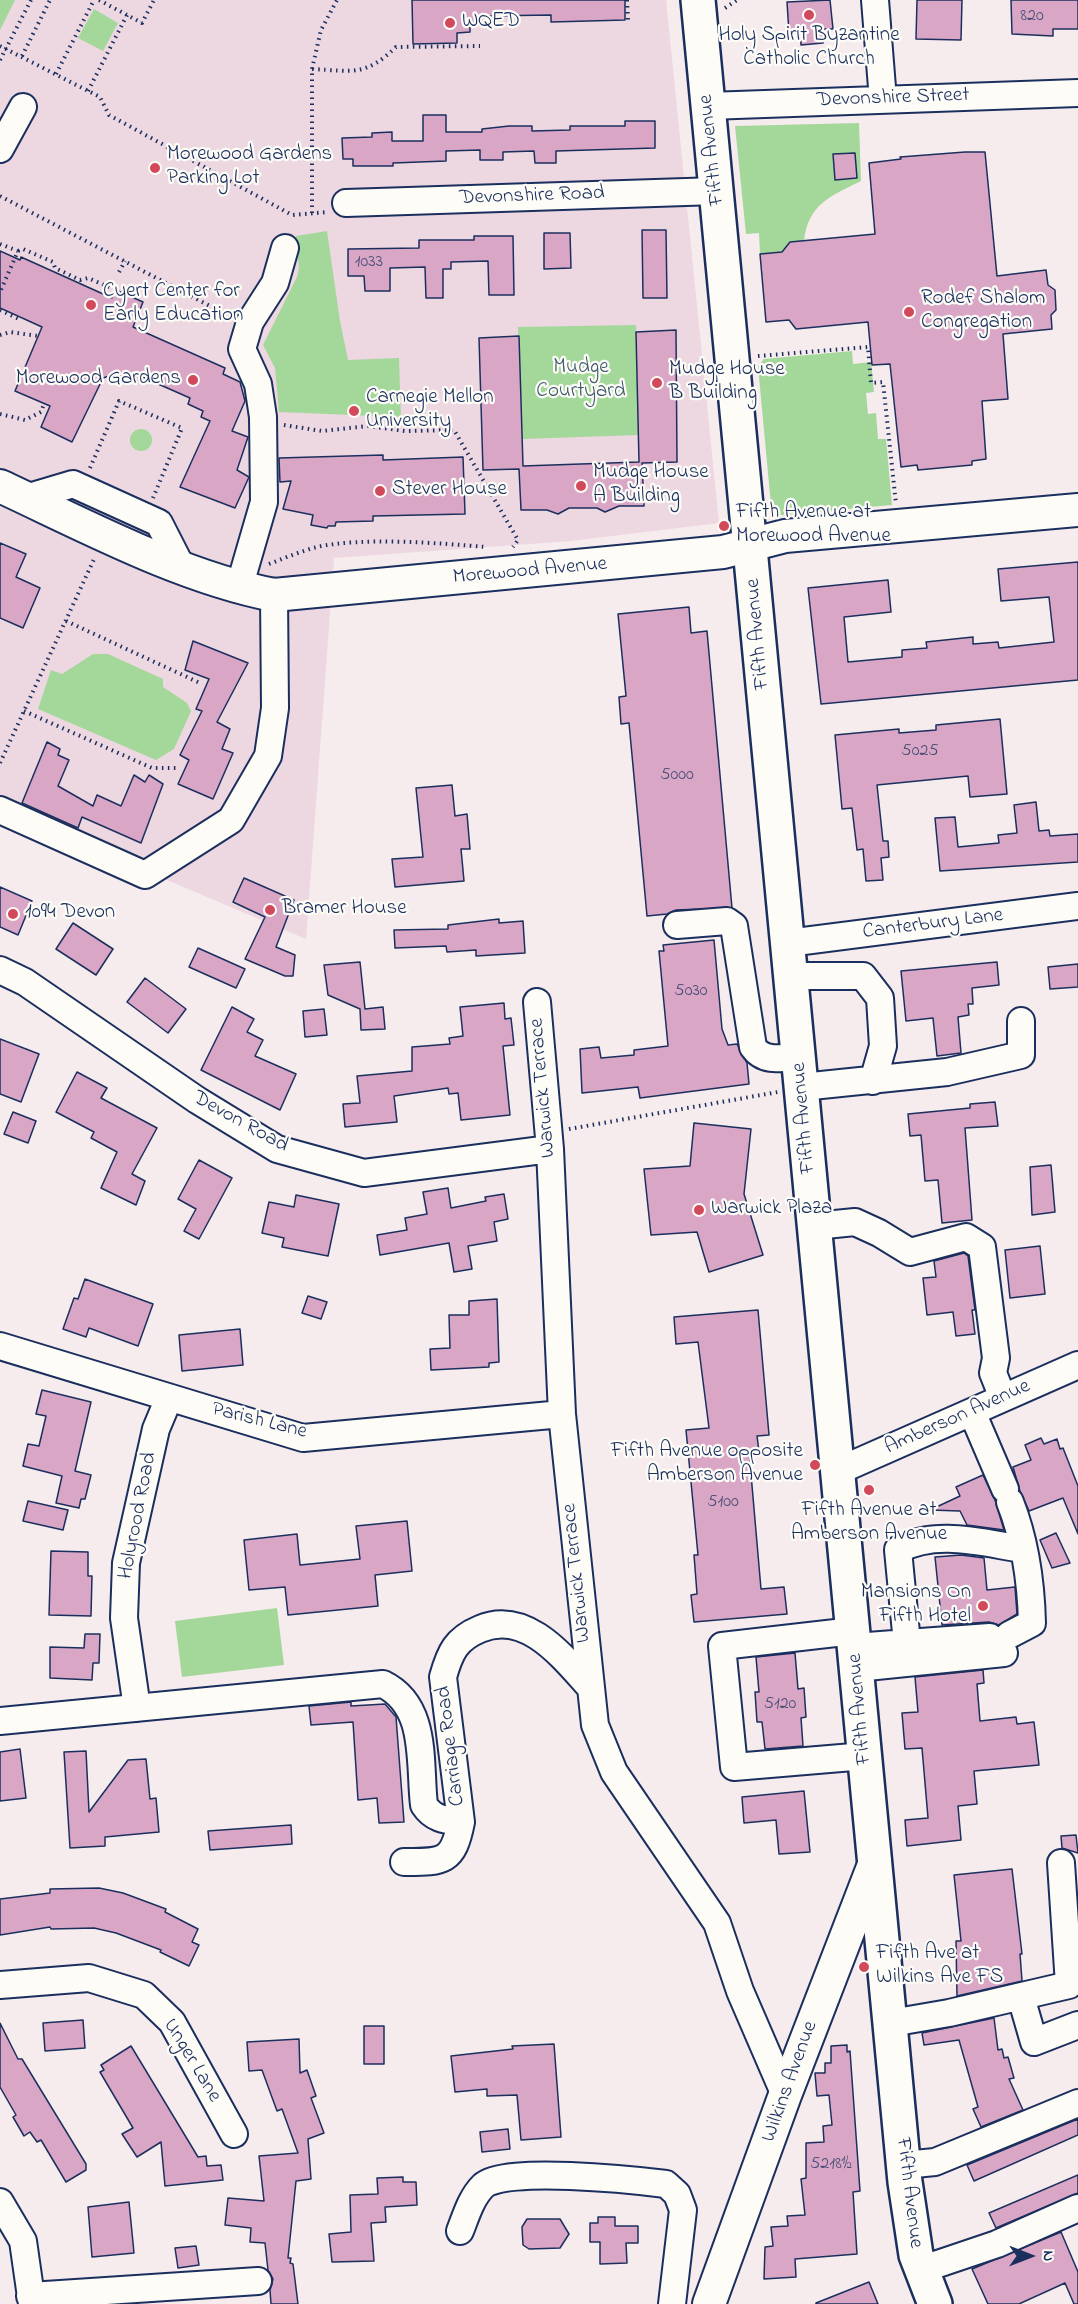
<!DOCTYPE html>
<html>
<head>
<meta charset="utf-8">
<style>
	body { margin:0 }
	#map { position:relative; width:1078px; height:2304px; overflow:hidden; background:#f6ebed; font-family:"Indie Flower",sans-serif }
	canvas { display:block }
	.north { position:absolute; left:1000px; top:2226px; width:60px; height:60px; -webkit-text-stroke:4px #fdfcf7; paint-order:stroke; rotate:90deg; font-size:16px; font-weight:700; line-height:24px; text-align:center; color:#1b2f5e }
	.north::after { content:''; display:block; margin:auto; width:21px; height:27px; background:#1b2f5e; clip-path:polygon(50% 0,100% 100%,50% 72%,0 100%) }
</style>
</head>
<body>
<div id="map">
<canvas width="1078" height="2304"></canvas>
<div class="north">N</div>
</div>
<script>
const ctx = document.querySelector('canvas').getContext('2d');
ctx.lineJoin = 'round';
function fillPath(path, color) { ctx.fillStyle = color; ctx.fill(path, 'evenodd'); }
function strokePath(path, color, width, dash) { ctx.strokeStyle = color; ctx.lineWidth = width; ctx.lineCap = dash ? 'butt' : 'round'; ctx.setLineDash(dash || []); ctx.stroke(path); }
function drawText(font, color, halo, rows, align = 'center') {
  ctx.font = font + ' "Indie Flower",sans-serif'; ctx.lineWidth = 4.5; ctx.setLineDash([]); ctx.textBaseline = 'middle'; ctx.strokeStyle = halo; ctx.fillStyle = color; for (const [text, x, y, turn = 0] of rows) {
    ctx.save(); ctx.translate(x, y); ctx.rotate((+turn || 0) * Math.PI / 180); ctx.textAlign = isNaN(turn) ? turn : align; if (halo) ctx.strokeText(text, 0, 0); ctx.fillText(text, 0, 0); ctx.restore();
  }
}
const built = new Path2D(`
	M0,0H666L719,523L571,541L334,558L306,939L0,809Z`);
const green = new Path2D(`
	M0,0H15L0,30Z
	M94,9L118,23L103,51L78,38Z
	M859,123L861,181C831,196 808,204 804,241L790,242L782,252L760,254L759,233L746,234L735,126Z
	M327,231L340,321L348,360L399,358L401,417L279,412L275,368L263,345L297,277L299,268L296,236Z
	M636,325L638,435L522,439L518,327Z
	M852,351L853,364L871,362L874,392L866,393L868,414L876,413L878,439H886L892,505L772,516L758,366L764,359Z
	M130 440a11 11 0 1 1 22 0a11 11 0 1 1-22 0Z
	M93,654H108L163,679V687L187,703L191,711L174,749L156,760L38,709L51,670L62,674Z
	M277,1608L284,1665L182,1677L175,1621Z`);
const building = new Path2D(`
	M412,0H625V20L551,22V15L486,16V23L470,24V32L457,33V43L413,44Z
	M830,0L833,29H822L823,43L801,45L800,32L789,33L787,2Z
	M917,0H962L961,40L916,39Z
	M1011,0H1078V29H1053V36L1012,34Z
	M423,115H446V132H482V129L509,126H532V131L570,130V126H625V121H655V148L556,151V163H535L534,151L503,152V160H480V150L446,151V161L393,163V166H353V159H343L342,138L372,137V133L392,132V141H423Z
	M965,152H985L997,276L1046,270L1048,285L1055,290L1056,310L1051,315L1052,329L1003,334L1008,399L982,401L986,459L972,461V465L918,470L917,465L901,467L890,364L872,365L868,322L796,329L789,320L766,322L760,254L782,252L790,242L875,234L869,163L901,159L900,157Z
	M855,153L857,178L835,180L833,154Z
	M642,230H666L667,298H643Z
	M544,233H570L571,268L544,269Z
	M474,236H513L514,295H489L488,261L451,262V269H443V298H426L425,267L390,268V291H365L364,276H348V249L419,248V240H474Z
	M0,251L20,260L21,257L112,298L116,290L143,302L133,327L225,368L223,374L240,382L245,401L232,431L248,437L237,470L249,477L235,508L180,487L210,421L201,417L203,411L188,404L190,398L140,376L137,383L115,374L103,378L72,442L41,427L50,406L15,391L42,327L0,308Z
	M676,330L677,462L642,463L644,506H619L605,512L597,508H569L558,514L547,510H521L519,469L483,470L479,338L519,336L523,466L639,462L636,332Z
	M383,455V460L463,457L465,514L373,516V521L336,522L335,526H328L327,528L311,525L313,515L283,509L291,481L280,482L279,458Z
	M0,543L26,554L16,577L40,588L23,628L0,618Z
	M1078,562V680L821,704L808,588L888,580L891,612L844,617L848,662L902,657V650L927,648L926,642L973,637V644L998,642L999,648L1054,642L1049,597L1001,601L998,569Z
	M689,607L691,633L707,631L732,908L676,910L667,914L647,916L629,723L621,724L619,697L626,696L618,614Z
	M193,641L248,663L217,722L230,729L222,749L233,753L213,799L178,784L189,760L180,755L202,711L196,709L209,679L185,670Z
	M1000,719L1007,794L970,797L968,776L877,785L883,841H888L889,857L881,858L883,880L866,881L863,849L857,850L852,808L842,809L835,735L899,729V733L936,730V725Z
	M47,742L60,749L58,755L69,760L58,786L93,806L97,795L121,806L134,775L145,782L149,775L163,784L141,843L82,817L78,828L22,803Z
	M452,785L455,816L467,814L470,849H461L464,881L395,887L392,859L423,857L416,788Z
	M1036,802L1039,831L1049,830L1050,836L1078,834V862L940,871L935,818L955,817L958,847L999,843L998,835L1017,833L1014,805Z
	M244,878L294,900L276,947L295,955L293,976H285L245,959L265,917L233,902Z
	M0,887L32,901L18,935L0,927Z
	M499,919V923L523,921L525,953L476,956V950L447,952L446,946L395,948L394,930L448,929V925Z
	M73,923L113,949L96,975L56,949Z
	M714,940L722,1029L728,1045L737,1044L747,1063L749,1084L640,1098L638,1087L582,1093L580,1049L599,1047L601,1058L634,1055V1050L668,1046L659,951H664L663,945Z
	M198,948L245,969L236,988L189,967Z
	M360,962L365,1009L383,1007L385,1029L361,1030L360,1009L328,995L324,965Z
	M997,962L999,985L972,988L973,1004H968L969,1015L958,1017L961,1053L937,1056L933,1018L906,1021L901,971Z
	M1078,964V987L1050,989L1048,967Z
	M145,978L186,1009L168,1033L127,1002Z
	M504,1003L505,1019L511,1018L514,1045L503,1046L510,1115L461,1120L458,1093L449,1094L448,1088L394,1096L397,1122L345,1127L343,1104L360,1103L357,1076L412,1071V1047L450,1044L449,1038L463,1036L460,1007Z
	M232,1007L254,1019L247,1032L263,1040L255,1056L296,1074L280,1110L201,1070Z
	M324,1009L327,1035L305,1037L303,1011Z
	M0,1039L39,1054L21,1102L0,1094Z
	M77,1072L107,1088L101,1098L157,1128L132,1174L145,1181L136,1205L101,1188L117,1152L91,1138L94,1132L56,1112Z
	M995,1102L998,1126L965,1128L972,1220L942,1223L938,1180L925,1181L921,1135L910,1136L908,1114L970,1108V1104Z
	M13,1112L36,1121L28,1143L4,1134Z
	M694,1123L751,1129L744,1194L763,1255L709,1272L697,1232L651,1235L644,1169L690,1166Z
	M199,1160L232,1178L199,1239L184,1231L196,1209L178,1199Z
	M1051,1165L1055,1212L1032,1215L1030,1167Z
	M448,1188L451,1208L486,1201L485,1197L504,1194L508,1219L494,1222L497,1241L468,1246L472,1269L454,1272L449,1243L380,1255L377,1235L407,1230L405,1218L427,1214L423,1192Z
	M296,1195L339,1204L328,1256L282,1247L284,1238L262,1233L269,1202L294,1207Z
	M1040,1246L1045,1294L1010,1298L1005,1250Z
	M964,1253L968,1256L975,1310H972L975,1334L956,1336L953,1312L927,1315L923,1278L936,1277L934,1261Z
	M85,1279L153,1304L138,1346L89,1328L86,1337L63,1329L74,1298L78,1299Z
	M308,1296L327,1302L321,1319L302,1313Z
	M497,1299L499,1362L489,1363V1367L431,1370L430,1349L450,1348L449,1315H469V1301Z
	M758,1310L769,1435L757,1436L759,1451H749L761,1589L784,1587L787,1614L694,1622L691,1595L697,1594L694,1555H698L686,1430L709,1428L698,1342L676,1344L674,1317Z
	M240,1329L243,1365L182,1371L179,1335Z
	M42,1390L91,1402L75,1471L91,1475L85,1499H81L79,1508L56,1503L62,1476L23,1466L28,1444L39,1446L46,1416L36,1414Z
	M1041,1438L1044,1444L1057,1439L1060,1449L1063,1448L1078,1486V1534L1063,1498L1029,1511L1020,1491L1013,1467L1031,1460L1025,1445Z
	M983,1475L995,1500L1004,1530L967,1525L960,1511L930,1510L960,1496L956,1487Z
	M28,1501L68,1510L63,1530L23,1521Z
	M407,1521L412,1571L375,1575L378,1606L288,1615L285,1587L249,1590L244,1540L297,1534L300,1565L360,1559L356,1526Z
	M1056,1533L1070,1563L1052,1568L1040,1540Z
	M51,1551L88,1552V1576H92L91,1616L49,1615Z
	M961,1555L984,1558L987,1590L1015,1587L1017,1614L999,1625L989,1622L942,1625L935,1557Z
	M85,1634H100L99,1663H93L92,1680L50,1678V1647L84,1648Z
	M795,1653L798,1689L804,1688L806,1717L801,1718L803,1746L765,1749L762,1722H757L755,1692H759L756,1657Z
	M983,1670L984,1683L977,1684L980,1721L1016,1717L1017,1724L1034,1722L1039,1765L974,1771L977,1804L958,1806L961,1840L907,1846L905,1820L928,1818L922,1748L905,1749L902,1713L918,1712L915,1677Z
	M351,1702V1706L385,1704L396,1717L404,1822L379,1823L377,1798L358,1800L353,1722L311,1725L309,1706Z
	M20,1749L26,1798L0,1801V1752Z
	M86,1751L89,1812L128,1760L146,1759L150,1799L156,1798L159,1832L105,1837V1846L70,1848L64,1752Z
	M804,1791L810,1852L779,1854L776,1820L744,1823L742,1797Z
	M291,1825L292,1844L210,1850L208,1831Z
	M1076,1835L1078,1853L1062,1848L1061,1836Z
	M1012,1869L1022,1954H1020L1022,1981L957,1996L956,1941H961L954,1875Z
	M99,1888L123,1893L166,1909L165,1912L198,1929L192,1942L199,1945L189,1966L160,1952L161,1950L116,1933L94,1928L51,1929L50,1927L0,1935V1899L50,1893V1889Z
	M994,2018L998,2050L1002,2049L1004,2058L1008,2057L1014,2078L1009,2079L1023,2110L981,2127L973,2109L978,2107L959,2040L924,2045L922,2033Z
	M83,2020L85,2048L45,2051L43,2023Z
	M0,2023L18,2059H22L86,2164V2170L66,2182L41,2140L37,2142L30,2132L24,2136L13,2117L16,2115L0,2087Z
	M364,2026H384V2064H364Z
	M299,2039L300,2073L307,2070L316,2096L311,2098L324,2133L308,2139L311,2179L296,2181L288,2258H291L290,2263L293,2264L298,2304H271L270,2290L273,2279L268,2270L265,2243L250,2242L251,2228L225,2225L228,2198L264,2201L259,2156L298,2153L282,2109L277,2111L262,2070L249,2071L247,2042Z
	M554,2044L561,2137L521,2140L517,2095L487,2096V2089L455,2092L451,2056L513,2049L512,2046Z
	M847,2045V2052L850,2051L860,2191L853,2192L857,2254L795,2259L796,2277L764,2279L765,2247L773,2246L771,2227L788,2226L787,2216L805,2215L801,2179L806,2178V2143L824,2142L823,2126L832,2125L829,2095L817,2096L815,2073H825V2063H831V2046Z
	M131,2046L198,2157L206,2156L207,2166L221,2165L223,2180L165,2186L161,2142L137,2157L122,2134L133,2128L100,2072L104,2070L101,2065Z
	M1078,2119V2135L974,2181L967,2165Z
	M508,2129L510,2149L482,2152L480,2132Z
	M1078,2175V2193L996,2228L989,2213Z
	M403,2177V2182H416L417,2205L385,2207L386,2222L371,2223L374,2261L332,2262L329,2234L351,2232L350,2195L378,2194L377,2178Z
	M129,2202L134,2253L92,2257L88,2207Z
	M598,2217H615V2226H638V2243H626L627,2263L600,2264V2242H590V2223H598Z
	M527,2219H560L569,2234L560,2248L529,2249L523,2245L522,2227Z
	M1061,2232L1078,2272V2304H1074L1065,2283L1019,2304H988L972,2269Z
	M196,2246L199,2265L178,2268L175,2248Z
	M869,2282L878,2304H816V2303Z`);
const path = new Path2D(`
	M99,0L142,23L154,0
	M627,0L628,20
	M725,8L737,0
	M0,46L100,97L109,115L292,215L328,212
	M22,56L50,0
	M0,60L31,0
	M312,69C352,71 365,77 396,47L480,46
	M56,74L94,0
	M88,91L127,15
	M0,196L227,315L230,312
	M312,213V69L321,30L337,0
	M0,244L18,251L0,292
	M18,251L23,249L53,262L55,268L80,280L88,278L111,288
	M119,272L125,261
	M0,310L19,319L20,317
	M0,335L10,332L38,336
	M758,356L868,347L871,383L883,382L896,504
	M0,414L25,420L41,412L44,404
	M284,425L322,431L368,426L405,431L454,430L518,540L513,547
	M90,468L119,401L182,428L153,498
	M269,564C285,558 301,551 317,547C361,537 440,543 486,547
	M66,621L200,683
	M24,711L152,768H176
	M0,763L95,557
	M569,1129L778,1092`);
const minor = new Path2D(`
	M875,0L883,100
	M708,106L1078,93
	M0,149L23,107
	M346,203L717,191
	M26,498L73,484L159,523L182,568
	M239,588L264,502L263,417L258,384L242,349L250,322L275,283L285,248
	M0,810L145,875L231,820L268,756L275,708L274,595
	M677,925L727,921L734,926L753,1047C764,1063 782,1058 799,1056
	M788,943L1078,906
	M0,970L25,982L197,1100L277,1149L364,1173L550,1149
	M792,976H863L880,998L883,1046L873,1081
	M537,1002L550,1149L562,1414L595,1725L614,1772L717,1923L740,1991L785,2095
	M802,1087L947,1072L1021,1055V1021
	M815,1226L855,1222L879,1233L910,1252L966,1237L982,1247L996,1358L993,1373L1003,1398
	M0,1346L303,1438L562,1414
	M972,1412L1005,1489
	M838,1471L1078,1365
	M853,1631L722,1646L734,1767L865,1756
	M1009,1635L1032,1623C1031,1582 1025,1540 1010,1502
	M907,1643L990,1637
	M855,1647L907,1643L898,1550C936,1529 982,1543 1023,1549
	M857,1668L1004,1653
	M137,1708L124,1618L126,1563L156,1429L169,1398
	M0,1721L383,1684C428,1706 419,1763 424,1805C433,1819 445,1820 461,1822
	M404,1862C443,1862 453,1863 461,1822L443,1677C450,1652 456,1639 480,1629C526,1609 563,1657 590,1687
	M0,1985L89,1978L144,1995L172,2022L234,2134
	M1021,1997L1034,2042L1078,2025
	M891,2023L949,2013L1069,1985L1061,1863
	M904,2165L935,2162L1078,2103
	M0,2202L23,2241L32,2304
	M460,2231C466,2216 471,2198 483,2186C504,2166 634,2180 666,2184L677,2194L683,2210L672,2304
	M920,2270L997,2244L1078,2208
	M30,2296L258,2281`);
const major = new Path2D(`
	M0,486C86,526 181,577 274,595L723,552L785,536L1078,510
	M709,2304L785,2095L875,1862`);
const highway = new Path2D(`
	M698,0L905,2182L916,2255L935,2304`);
const markers = [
	[809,15,6,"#d1495b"],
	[450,23,6,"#d1495b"],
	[155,168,6,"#d1495b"],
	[91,305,6,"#d1495b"],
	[909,312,6,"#d1495b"],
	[193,380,6,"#d1495b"],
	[657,383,6,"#d1495b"],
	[354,411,6,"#d1495b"],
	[581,486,6,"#d1495b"],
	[380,491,6,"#d1495b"],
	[724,526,6,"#d1495b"],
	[270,910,6,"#d1495b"],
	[13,914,6,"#d1495b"],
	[699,1210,6,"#d1495b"],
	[815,1465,6,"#d1495b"],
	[869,1490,6,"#d1495b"],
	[983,1606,6,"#d1495b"],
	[864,1967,6,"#d1495b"]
];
const numberNames = [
	["820",1032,17],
	["1033",369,263],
	["5025",920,752],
	["5000",677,776],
	["5030",691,992],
	["5100",723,1503],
	["5120",780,1705],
	["5218½",831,2165]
];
const poiNames = [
	["WQED",462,23],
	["Holy Spirit Byzantine",809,37,"center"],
	["Catholic Church",809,61,"center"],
	["Morewood Gardens",167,156],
	["Parking Lot",167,180],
	["Cyert Center for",103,293],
	["Early Education",103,317],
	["Rodef Shalom",921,300],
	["Congregation",921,324],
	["Mudge House",669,371],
	["B Building",669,395],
	["Morewood Gardens",181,380,"right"],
	["Carnegie Mellon",366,399],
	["University",366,423],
	["Mudge House",593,474],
	["A Building",593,498],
	["Stever House",392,491],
	["Fifth Avenue at",736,514],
	["Morewood Avenue",736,538],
	["Bramer House",282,910],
	["1094 Devon",25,914],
	["Warwick Plaza",711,1210],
	["Fifth Avenue opposite",803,1453,"right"],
	["Amberson Avenue",803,1477,"right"],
	["Fifth Avenue at",869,1512,"center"],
	["Amberson Avenue",869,1536,"center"],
	["Mansions On",971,1594,"right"],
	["Fifth Hotel",971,1618,"right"],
	["Fifth Ave at",876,1955],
	["Wilkins Ave FS",876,1979]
];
const streetNames = [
	["Devonshire Street",893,99,-2],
	["Fifth Avenue",713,150,-96],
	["Devonshire Road",532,197,-2],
	["Morewood Avenue",530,572,-5],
	["Fifth Avenue",759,634,-95],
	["Canterbury Lane",933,925,-7],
	["Warwick Terrace",544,1088,-95],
	["Fifth Avenue",805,1118,-95],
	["Devon Road",240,1123,29],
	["Amberson Avenue",958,1418,-24],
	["Parish Lane",259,1422,14],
	["Holyrood Road",139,1516,-79],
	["Warwick Terrace",578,1573,-96],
	["Fifth Avenue",861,1709,-95],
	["Carriage Road",452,1746,-97],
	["Unger Lane",191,2061,59],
	["Wilkins Avenue",791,2082,-70],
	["Fifth Avenue",908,2193,83]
];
const parkNames = [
	["Mudge",581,369],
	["Courtyard",581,393]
];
fillPath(built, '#edd7e1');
fillPath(green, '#a4d89b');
fillPath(building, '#d9a7c5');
strokePath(building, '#1b2f5e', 1.5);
strokePath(minor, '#1b2f5e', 30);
strokePath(major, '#1b2f5e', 36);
strokePath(highway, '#1b2f5e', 38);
strokePath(path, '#1b2f5e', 4, [1.5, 4.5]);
strokePath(minor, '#fdfcf7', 26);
strokePath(major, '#fdfcf7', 32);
strokePath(highway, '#fdfcf7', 33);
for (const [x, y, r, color] of markers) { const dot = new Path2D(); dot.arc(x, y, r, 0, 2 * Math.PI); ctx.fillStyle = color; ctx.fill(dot); strokePath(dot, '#fdfcf7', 2); }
drawText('18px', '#4a4d78', null, numberNames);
drawText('21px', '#1b2f5e', '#fdfcf7', poiNames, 'left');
drawText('21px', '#1b2f5e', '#fdfcf7', streetNames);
drawText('21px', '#3d596d', '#fdfcf7', parkNames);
</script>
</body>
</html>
